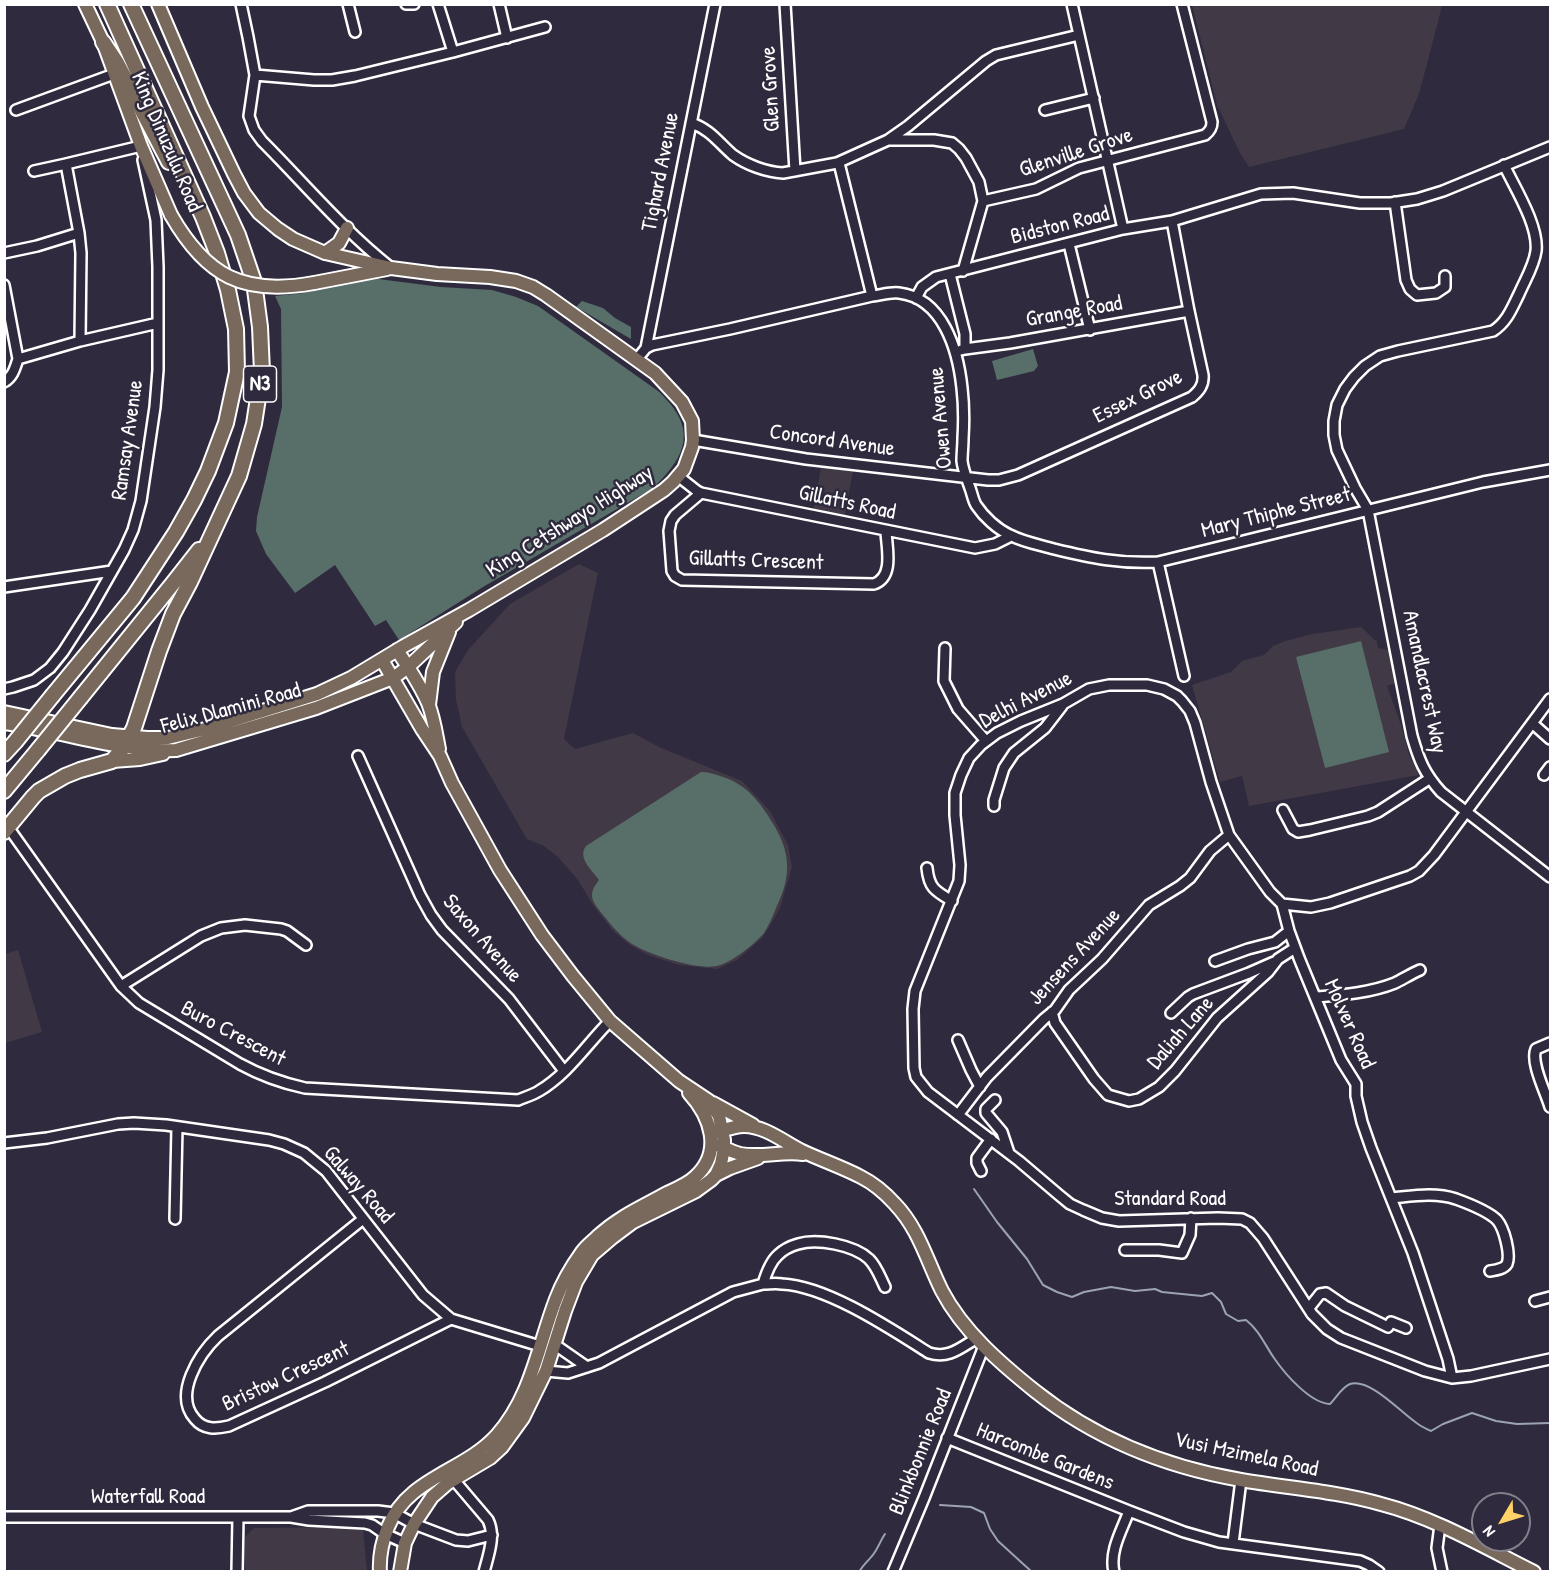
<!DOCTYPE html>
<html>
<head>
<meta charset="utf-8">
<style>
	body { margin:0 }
	#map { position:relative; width:1555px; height:1576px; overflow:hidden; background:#2f2a3d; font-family:"Patrick Hand",sans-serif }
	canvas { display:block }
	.frame { position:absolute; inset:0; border:6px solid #fff; pointer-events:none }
	.north { position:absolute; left:1471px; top:1492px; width:60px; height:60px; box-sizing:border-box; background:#2f2a3d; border:2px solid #827f8b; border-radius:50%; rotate:232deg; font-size:16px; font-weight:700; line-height:24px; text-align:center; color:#fff }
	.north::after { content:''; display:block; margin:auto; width:21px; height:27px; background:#ffd166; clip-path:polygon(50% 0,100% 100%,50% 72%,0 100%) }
</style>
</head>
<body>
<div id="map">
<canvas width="1555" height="1576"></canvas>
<div class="frame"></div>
<div class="north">N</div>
</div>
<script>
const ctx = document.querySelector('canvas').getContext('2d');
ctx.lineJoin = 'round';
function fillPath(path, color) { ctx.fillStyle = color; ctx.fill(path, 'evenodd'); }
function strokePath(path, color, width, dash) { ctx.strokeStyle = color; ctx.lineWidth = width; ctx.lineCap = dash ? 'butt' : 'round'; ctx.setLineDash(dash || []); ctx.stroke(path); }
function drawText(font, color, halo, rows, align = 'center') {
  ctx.font = font + ' "Patrick Hand",sans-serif'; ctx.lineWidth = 5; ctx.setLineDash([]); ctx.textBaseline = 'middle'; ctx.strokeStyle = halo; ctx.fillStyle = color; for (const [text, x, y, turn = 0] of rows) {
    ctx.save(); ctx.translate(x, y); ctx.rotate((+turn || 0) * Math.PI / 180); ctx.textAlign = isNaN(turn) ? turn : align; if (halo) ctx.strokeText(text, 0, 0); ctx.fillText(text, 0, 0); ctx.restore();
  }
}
const built = new Path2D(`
	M1192,5V4L1442,5L1437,26L1419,94L1404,129L1249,167L1240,153L1217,105Z
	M821,467L853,471L844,519L813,512Z
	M579,564L598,573L564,739L575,749L633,733L659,747L742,781L770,811L788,845L792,867L780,908L771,924L763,937L737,960L717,969L679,965L648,955L630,945L613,931L593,905L578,880L558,857L544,846L527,839L462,727L456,700L455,672L468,650L510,604Z
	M1361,627L1377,642L1378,648L1389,650L1398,682L1387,686L1401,725L1409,755L1419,775L1249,806L1242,776L1220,782L1192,685L1231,672L1242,661L1264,655L1273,646L1285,641L1313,634Z
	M18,950L42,1032L5,1043V954Z
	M349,1527L363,1529L367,1571H245V1537L254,1528Z`);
const green = new Path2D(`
	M378,279L441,287L492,290L516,297L538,306L658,391C697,427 689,454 653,488L483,587L399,640L386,620L375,626L335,565L295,593L266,554L256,531L257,517L282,407L281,309L275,296L304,293L341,283Z
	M582,301L603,308L615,318L631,327V339L576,307Z
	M1033,349L1038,366L1034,371L997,380L992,361Z
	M1361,641L1389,752L1325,768L1296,657Z
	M701,772C709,772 715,774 723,777C747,785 759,801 772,822C791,852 792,876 776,908C773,916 769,925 764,933C755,944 730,964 716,966C696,970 650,955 632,944C621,937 612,926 603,915C592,901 587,895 599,880C592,870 577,858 586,846Z`);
const stream = new Path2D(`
	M974,1189L997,1222L1027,1259L1043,1285L1057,1292L1072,1297L1084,1292L1111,1287L1135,1291L1155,1289L1162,1292L1202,1296L1212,1293L1221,1302L1226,1314L1238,1321L1246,1320C1259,1330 1265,1345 1274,1358C1285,1374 1310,1403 1330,1404C1336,1398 1342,1387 1350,1384C1371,1378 1402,1414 1418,1424C1422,1427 1427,1429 1431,1431L1443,1424L1472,1413L1496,1421L1517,1424L1550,1423
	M940,1505L971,1507L984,1513L990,1529L998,1541L1032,1572
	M859,1572C863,1565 868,1561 872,1556C878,1549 880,1541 885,1534`);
const minor = new Path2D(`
	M241,4L248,37L255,75L249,116L254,130L262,141C304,183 343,230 390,267
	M348,4L355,32
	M406,4H414
	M438,4L453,52
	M499,4L507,38
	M785,4L795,171
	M1072,4L1123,229
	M255,75L314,80H332L355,76L453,52L545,27
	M16,110L114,74
	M1045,110L1094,98
	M691,123C710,129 719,143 733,155C747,165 766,172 783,173L837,163L888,140H934L952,143L959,149L966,158L979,182L983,201L963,271
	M888,140L908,126L986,61L996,55L1079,35
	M839,163L872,296
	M1504,165C1515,188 1539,226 1536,251C1534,266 1525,280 1519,294C1512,308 1507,322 1493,331L1398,351L1380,356L1365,366L1354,377L1345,389L1337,405L1334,421V435L1337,450L1355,488L1368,510L1412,736C1419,760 1424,773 1441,792L1550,877
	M34,171L66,164
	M983,201L1036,189L1079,168L1205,135C1210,131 1212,128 1212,122L1182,4
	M1395,202L1406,280L1410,289L1417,295L1436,293L1445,287V276
	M1069,244L1090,330
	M4,253L37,246L79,233
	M950,274L965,334V349L961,350
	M4,285L18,359
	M916,298L922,287L936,277L1123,229L1172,221L1261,194L1293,193L1360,203H1391L1417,199L1443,191L1550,147
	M80,341L81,253L79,233L66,164L141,146
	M646,348L715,4
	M965,349L1010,343L1189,311
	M637,359L646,348L652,345L730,329L872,296C881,295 890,292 899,293C943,298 958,350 962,388C964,405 964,422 963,438C963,446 962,454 962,461C963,470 967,479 970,488C972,493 973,500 976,505C984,517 997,529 1010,535C1023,542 1040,545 1054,549C1091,558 1119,564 1158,562L1483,482L1550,470
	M4,382C13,377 15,368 18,359L80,341L158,323
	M693,440L806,459L988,480H999L1018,475L1192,397C1199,391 1204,385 1203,375L1189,311L1172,221
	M678,476L697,491L701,493L975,548L995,544L1011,536
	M701,493L675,515L671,521L669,531L672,571L675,576L682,580L874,584C894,577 887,549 886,532
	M1158,562L1184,676
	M4,587L112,571
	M945,648L944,681L958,709L986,741
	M4,689L13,687L34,680L50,668L63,652L90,610L124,550L133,530L141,501L155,407L158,370V267L156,220L143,160
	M1532,723L1550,739
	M358,756L420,895L431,915L442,930L509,999L564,1071
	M1544,775L1550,767
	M994,806V800L1004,768L1014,753L1045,728L1062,706
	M1283,810L1293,829L1298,832L1310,830L1368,816L1378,812L1429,779
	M8,827L121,986L139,1003L240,1064C260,1075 282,1083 305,1088L518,1100C525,1097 533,1095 539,1091C568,1074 587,1044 610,1021
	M927,868C929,888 935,891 952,901
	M1282,904L1311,907L1330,903L1410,876L1419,871L1434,855L1550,699
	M1215,961L1248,949L1275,942L1289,931
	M121,986L201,936L221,928L245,925L281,929L287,931L306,945
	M1316,997C1342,995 1370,993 1395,983C1403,979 1411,974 1420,970
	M1052,1012L1055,1023L1094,1079L1108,1095L1129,1101L1139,1099L1159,1087L1175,1071L1217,1018L1268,972L1278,959L1295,948
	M1171,1013L1188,997L1193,994L1249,973L1274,962
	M958,1040L971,1070L980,1087
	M1550,1043L1536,1049C1530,1062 1546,1093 1550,1107
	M995,1100L986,1109V1113L1002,1132L1009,1153
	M958,1115L987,1077L1044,1019L1055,1010L1069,990L1102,959L1149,905L1180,886L1190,878L1210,851L1229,835
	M4,1143L47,1138L118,1124L134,1123L166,1125L269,1140L284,1144L304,1153L326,1171L423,1295L451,1319L540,1346
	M981,1171L977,1163V1158L991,1139
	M1392,1198C1413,1196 1435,1192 1456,1199C1467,1203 1489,1212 1497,1220C1504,1228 1511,1254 1507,1264C1504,1269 1496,1270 1490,1271
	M175,1219L177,1127
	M363,1219L218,1336C199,1354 173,1395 195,1419C204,1430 216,1429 229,1426L325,1382L451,1319
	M1125,1250H1159L1182,1253L1190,1235L1191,1218
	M763,1284C770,1284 776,1283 782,1284C827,1286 891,1329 929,1353C949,1359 960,1348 977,1338
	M1535,1301L1550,1297
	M1309,1308L1320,1294L1326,1293L1345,1306L1388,1327L1391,1322L1406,1328
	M554,1344L587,1367
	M546,1371L568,1373L599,1363L733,1292L763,1284C766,1274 770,1262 778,1255C783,1250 791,1246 798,1244C817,1238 854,1245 869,1259C877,1267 880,1277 885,1287
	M1452,1378L1448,1359L1413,1253L1371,1148L1362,1122L1356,1096V1084L1341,1060L1299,958L1289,931L1282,904L1270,892L1229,835L1211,782L1195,723L1190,711L1182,701L1177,696L1164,689L1147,685H1109L1089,689L1063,704L1021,721L997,733L981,745L969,758L961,775L955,793V815L960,865L959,881L915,991L913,1009L914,1068L916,1077L928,1092L1019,1161L1059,1195L1070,1204L1083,1210L1102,1218L1119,1221L1218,1218L1242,1219L1250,1223L1263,1238L1312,1314L1327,1329L1341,1338L1425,1371L1452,1378L1471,1376L1550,1359
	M947,1438L1129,1511L1184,1532L1219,1542L1360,1561L1369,1565L1379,1572
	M454,1480L488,1520C496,1536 488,1556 484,1572
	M4,1517H291L309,1520L365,1523L372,1525L385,1534L405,1543
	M291,1517L308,1511H378L394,1513L414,1524L456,1540L468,1541L492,1535
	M1440,1525L1437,1548L1442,1572
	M1233,1543L1241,1480
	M237,1572L238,1517
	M893,1572L924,1498L984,1346
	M1114,1572C1109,1551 1122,1530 1129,1511`);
const major = new Path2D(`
	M85,4L103,42L141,146L171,215
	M325,253L339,243L347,228
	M314,283L387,269
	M397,650C408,667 420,684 428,703C434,718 436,734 439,749
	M382,660L422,729L440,756L452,783L500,870L542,935L573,976L610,1021L679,1081L709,1101L719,1116L724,1140V1148L721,1164L716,1175L711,1180L696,1191L633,1222L613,1237L592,1255L576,1282L565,1311L546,1371L523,1418L502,1447L490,1458L448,1483L432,1497L414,1524L405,1543L400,1572
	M429,705L433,672L449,632
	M4,712L112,735L147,738H168L205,729L317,694L351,678L404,646L469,610L603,530L664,490L673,482L684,469L692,447L693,440L692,421L682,402L655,373L546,295L533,287L516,281L490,277L437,274L391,268L325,253L293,239L278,229L259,213L244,193L234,174L202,107L158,4
	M4,723C63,731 117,752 176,750L316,708L393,678L408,667L456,622
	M112,761L140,759L163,754
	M713,1103L753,1125
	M711,1134C722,1131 733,1126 744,1126C765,1126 784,1142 802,1151C821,1160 842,1167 861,1177C873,1183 886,1194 895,1204C919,1229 927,1261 942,1291C963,1331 1000,1363 1035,1391C1094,1438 1166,1467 1241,1480C1287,1488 1336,1491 1381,1504C1435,1518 1484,1547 1534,1572
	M717,1145C725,1148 732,1152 740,1154C761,1158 782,1151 803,1154
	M716,1175L730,1168L758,1158
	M380,1572C379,1556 382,1542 388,1527C408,1477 464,1472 497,1435C531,1397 538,1346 556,1299C562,1283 572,1266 582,1252C586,1246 593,1241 598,1236C620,1216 642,1207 667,1193C676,1189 688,1184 695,1177C723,1152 711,1117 689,1093`);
const highway = new Path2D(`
	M103,42L117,63L169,162
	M53,695L133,598L176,532L194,500L208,471L226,423L237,372L236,329L228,290L217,253L203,217L107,4
	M81,697L174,582L199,550
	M4,754L15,742
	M4,791L38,750
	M4,832L33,797L39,791L65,776L80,770L112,761L124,747L134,728L159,651L173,614L190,582L239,476L254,424L262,372L260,327L254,282L238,235L131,4`);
const majorBridge = new Path2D(`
	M171,215C206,276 243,296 314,283`);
const highwayBridge = new Path2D(`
	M15,742L53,695
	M38,750L81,697`);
const shields = [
	[260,384,33]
];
const shieldNames = [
	["N3",260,384]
];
const streetNames = [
	["Glen Grove",771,89,-93],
	["King Dinuzulu Road",166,142,67],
	["Glenville Grove",1076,153,-18],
	["Tighard Avenue",661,172,-79],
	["Bidston Road",1060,226,-14],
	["Grange Road",1074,312,-10],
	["Essex Grove",1138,397,-26],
	["Owen Avenue",941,418,-95],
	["Ramsay Avenue",128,440,-82],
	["Concord Avenue",832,441,8],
	["Gillatts Road",847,503,12],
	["Mary Thiphe Street",1276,513,-14],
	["King Cetshwayo Highway",570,522,-32],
	["Gillatts Crescent",756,561,2],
	["Amandlacrest Way",1424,682,78],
	["Delhi Avenue",1026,700,-27],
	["Felix Dlamini Road",231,709,-15],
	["Saxon Avenue",482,939,49],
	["Jensens Avenue",1075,957,-47],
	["Molver Road",1349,1024,66],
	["Daliah Lane",1181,1033,-49],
	["Buro Crescent",233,1034,28],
	["Galway Road",358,1185,49],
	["Standard Road",1170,1199],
	["Bristow Crescent",286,1377,-25],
	["Blinkbonnie Road",921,1452,-68],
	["Vusi Mzimela Road",1246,1455,12],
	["Harcombe Gardens",1045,1457,22],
	["Waterfall Road",148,1497]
];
fillPath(built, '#413946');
fillPath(green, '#586e68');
strokePath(stream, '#9ca4b2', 2);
strokePath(minor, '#fff', 14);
strokePath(major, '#fff', 16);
strokePath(highway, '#fff', 18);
strokePath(minor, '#2f2a3d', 9);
strokePath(major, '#78695c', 12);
strokePath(highway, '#78695c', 14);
strokePath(majorBridge, '#fff', 16, []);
strokePath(highwayBridge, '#fff', 18, []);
strokePath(majorBridge, '#78695c', 12);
strokePath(highwayBridge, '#78695c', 14);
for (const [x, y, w] of shields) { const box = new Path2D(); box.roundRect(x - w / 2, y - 18, w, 36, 4.5); ctx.fillStyle = '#2f2a3d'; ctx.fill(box); strokePath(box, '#fff', 1.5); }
drawText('bold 21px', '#fff', null, shieldNames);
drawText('22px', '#fff', '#2f2a3d', streetNames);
</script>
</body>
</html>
